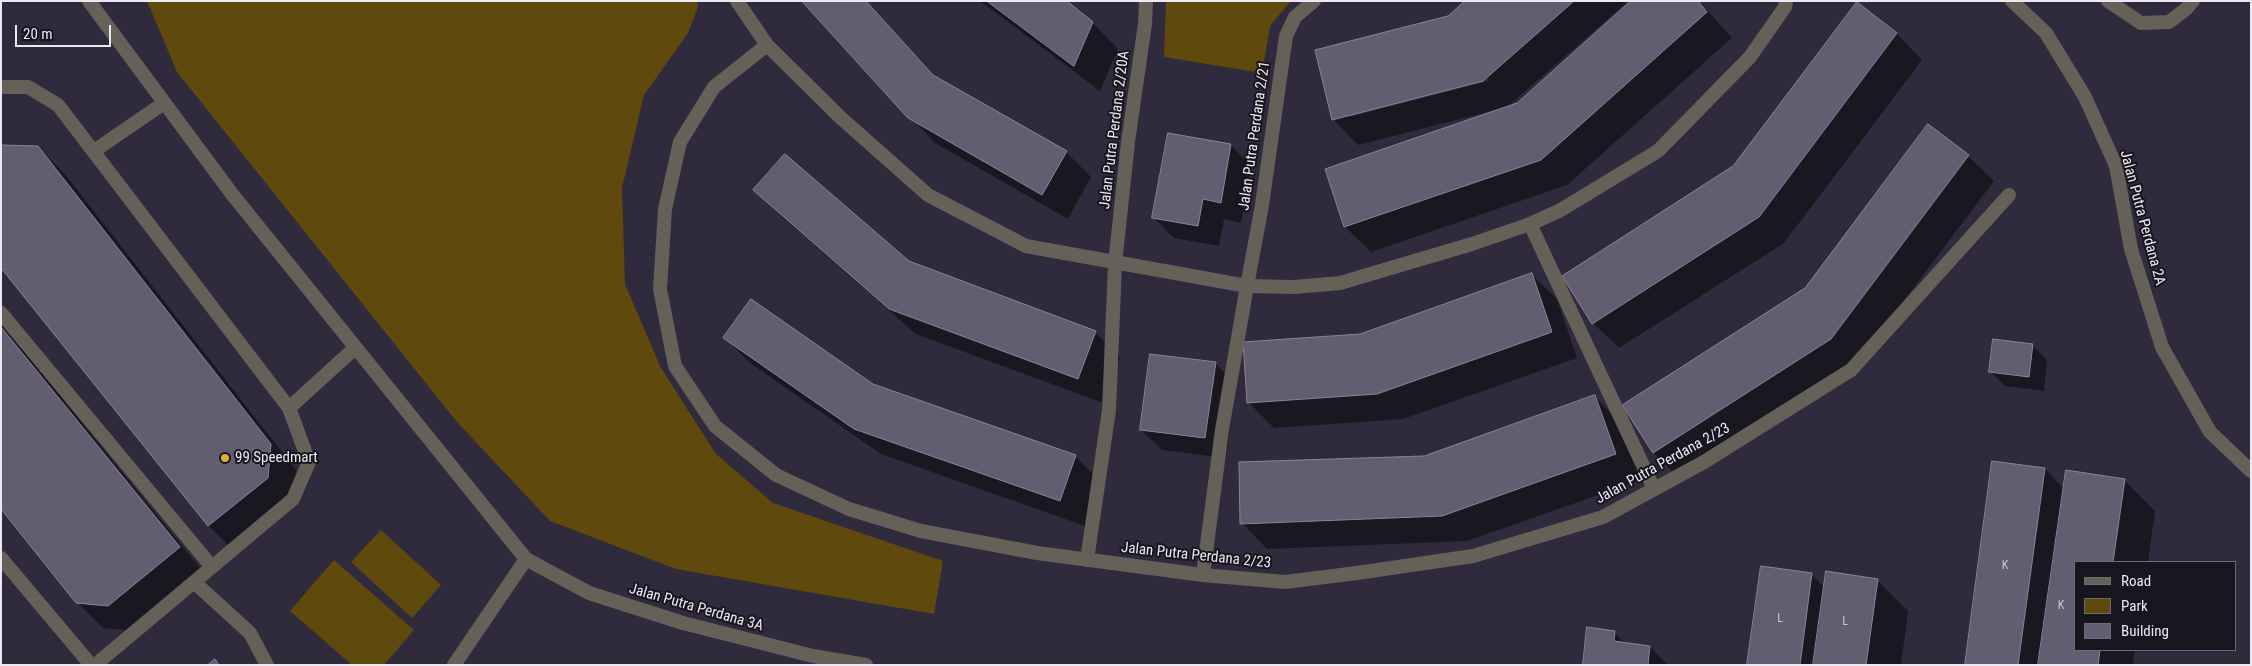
<!DOCTYPE html>
<html>
<head>
<meta charset="utf-8">
<style>
	body { margin:0 }
	#map { position:relative; width:2252px; height:666px; overflow:hidden; background:#302b3c; font-family:"Roboto Condensed",sans-serif }
	canvas { display:block }
	.frame { position:absolute; inset:0; border:2px solid #ece9f4; pointer-events:none }
	.legend { position:absolute; left:2074px; top:561px; width:162px; height:90px; box-sizing:border-box; background:#17151d; border:1px solid #6c6a73; margin:0; padding:6px 9px; list-style:none; font-size:15px; color:#ece9f4 }
	.legend li { display:flex; align-items:center; gap:10px; height:25px }
	.legend b { width:25px; border:1px solid #6c6a73 }
	.scale { position:absolute; left:15px; top:25px; width:96px; height:22px; box-sizing:border-box; border:2px solid #ece9f4; border-top:0; padding-left:6px; font-size:15px; line-height:18px; white-space:nowrap; color:#ece9f4; -webkit-text-stroke:4px #17151d; paint-order:stroke }
</style>
</head>
<body>
<div id="map">
<canvas width="2252" height="666"></canvas>
<div class="frame"></div>
<ul class="legend">
<li><b style="height:6px;background:#656158"></b>Road</li>
<li><b style="height:14px;background:#5f490c"></b>Park</li>
<li><b style="height:14px;background:#625d71"></b>Building</li>
</ul>
<div class="scale">20 m</div>
</div>
<script>
const ctx = document.querySelector('canvas').getContext('2d');
ctx.lineJoin = 'round';
function fillPath(path, color) { ctx.fillStyle = color; ctx.fill(path, 'evenodd'); }
function strokePath(path, color, width, dash) { ctx.strokeStyle = color; ctx.lineWidth = width; ctx.lineCap = dash ? 'butt' : 'round'; ctx.setLineDash(dash || []); ctx.stroke(path); }
function drawText(font, color, halo, rows, align = 'center') {
  ctx.font = font + ' "Roboto Condensed",sans-serif'; ctx.lineWidth = 4; ctx.setLineDash([]); ctx.textBaseline = 'middle'; ctx.strokeStyle = halo; ctx.fillStyle = color; for (const [text, x, y, turn = 0] of rows) {
    ctx.save(); ctx.translate(x, y); ctx.rotate((+turn || 0) * Math.PI / 180); ctx.textAlign = isNaN(turn) ? turn : align; if (halo) ctx.strokeText(text, 0, 0); ctx.fillText(text, 0, 0); ctx.restore();
  }
}
const green = new Path2D(`
	M147,1H697L698,7L688,33L644,95L622,188L625,284L661,368L716,454L773,503L943,561L934,614L676,569L550,521L457,422L177,72Z
	M1166,1H1291L1270,26L1262,73L1164,57Z
	M381,530L441,585L412,618L351,562Z
	M334,560L414,630L384,665H352L290,611Z`);
const shadow = new Path2D(`
	M804,1H867L937,79L1066,152L1091,177L1068,219L935,143Z
	M980,1H1065L1093,23L1118,49L1100,91Z
	M1467,1H1624L1626,3L1506,108L1517,104L1633,1H1699L1732,38L1567,185L1371,252L1345,227L1326,170L1500,110L1499,109L1358,145L1333,119ZM1488,78L1489,81L1349,117V114Z
	M1857,4L1897,34L1922,60L1784,243L1619,348L1593,323L1734,167Z
	M1231,145L1251,166L1241,223L1224,219L1219,246L1174,238L1153,217Z
	M38,147L64,173L296,470L293,504L234,551L209,526L1,266Z
	M1968,156L1994,181L1856,364L1679,478L1654,453L1624,406L1805,289Z
	M754,190L908,262L1095,332L1120,357L1103,403L916,334L780,215Z
	M1531,274L1557,299L1577,358L1403,419L1274,428L1248,402Z
	M1,323L204,573L133,631L103,628L77,602L1,507Z
	M725,338L872,386L1075,456L1101,482L1085,526L881,454L750,363Z
	M2032,345L2047,360L2044,391L2005,386L1990,371Z
	M1215,363L1236,384L1226,458L1162,450L1141,430Z
	M1595,397L1620,422L1641,480L1467,541L1267,549L1242,523Z
	M2045,469L2065,490L2124,480L2155,511L2148,562H2076V650H2135L2133,665H1966Z
	M1811,574L1825,588L1877,580L1908,611L1901,665H1749Z
	M1614,632L1626,644L1650,647L1668,665H1584Z`);
const building = new Path2D(`
	M802,1H866L933,75L1067,151L1042,195L908,118Z
	M987,1H1067L1093,22L1074,66Z
	M1465,1H1574L1483,81L1332,120L1315,50L1448,16Z
	M1631,1H1698L1707,12L1541,160L1344,227L1325,169L1517,103Z
	M1857,2L1897,33L1759,217L1592,324L1562,276L1733,166Z
	M1928,124L1969,155L1831,339L1653,453L1622,405L1805,288Z
	M1168,133L1231,144L1221,203L1203,199L1198,226L1152,218Z
	M1,145L38,146L271,444L268,478L208,526L1,268Z
	M785,154L909,261L1096,331L1078,379L889,309L753,190Z
	M1532,273L1552,332L1377,394L1247,403L1243,342L1360,334Z
	M751,299L873,384L1076,455L1060,501L854,429L723,338Z
	M1,327L180,547L108,606L76,603L1,509Z
	M1993,339L2033,344L2029,377L1989,372Z
	M1150,354L1216,362L1205,438L1140,430Z
	M1595,395L1616,454L1442,516L1240,524L1239,462L1424,456Z
	M1992,461L2045,468L2018,665H1965Z
	M2066,470L2125,479L2113,562H2076V650H2100L2098,665H2038Z
	M1761,566L1812,573L1800,665H1747Z
	M1826,571L1878,579L1866,665H1813Z
	M1587,627L1615,631L1614,641L1650,646L1648,665H1583Z
	M215,659L219,665H208Z`);
const service = new Path2D(`
	M1,87H28L58,105L289,408L309,462L293,499L95,665
	M94,151L164,103
	M1530,224L1654,489
	M1,313L212,567
	M289,408L355,348
	M1,558L91,665
	M1087,560L1109,410L1115,264
	M1203,575L1222,430L1247,286
	M194,582L250,633L267,665`);
const minor = new Path2D(`
	M89,1L232,194L526,559
	M737,1L767,45L841,118L928,195L1026,246L1247,286L1294,287L1340,283L1472,244L1530,224L1559,211L1658,151L1750,57L1785,7L1786,1
	M2012,1L2046,33L2085,97L2116,166L2131,249L2162,347L2210,432L2251,471
	M2108,1L2141,23L2169,22L2186,9L2193,1
	M767,45L714,87L680,142L665,209L660,289L675,366L715,426L776,475L849,509L921,531L1037,553L1203,575L1285,582L1357,573L1473,556L1603,517L1704,462L1851,370L2009,195
	M1115,264L1128,142L1145,24L1146,1
	M1247,286L1262,205L1286,36L1295,17L1314,1`);
const tertiary = new Path2D(`
	M454,665L526,559L589,593L683,623L813,656L866,665`);
const markers = [
	[225,458,5,"#dfb133"]
];
const numberNames = [
	["K",2005,566],
	["K",2061,606],
	["L",1780,619],
	["L",1845,622]
];
const streetNames = [
	["Jalan Putra Perdana 2/20A",1115,130,-83],
	["Jalan Putra Perdana 2/21",1255,136,-82],
	["Jalan Putra Perdana 2A",2142,218,75],
	["Jalan Putra Perdana 2/23",1663,464,-29],
	["Jalan Putra Perdana 2/23",1196,556,6],
	["Jalan Putra Perdana 3A",696,608,16]
];
const poiNames = [
	["99 Speedmart",235,458]
];
fillPath(green, '#5f490c');
fillPath(shadow, '#0007');
fillPath(building, '#625d71');
strokePath(building, '#898499', 1);
strokePath(service, '#656158', 14);
strokePath(minor, '#656158', 14);
strokePath(tertiary, '#656158', 14);
for (const [x, y, r, color] of markers) { const dot = new Path2D(); dot.arc(x, y, r, 0, 2 * Math.PI); ctx.fillStyle = color; ctx.fill(dot); strokePath(dot, '#17151d', 2); }
drawText('12px', '#cac6d3', null, numberNames);
drawText('15px', '#ece9f4', '#17151d', streetNames);
drawText('15px', '#ece9f4', '#17151d', poiNames, 'left');
</script>
</body>
</html>
